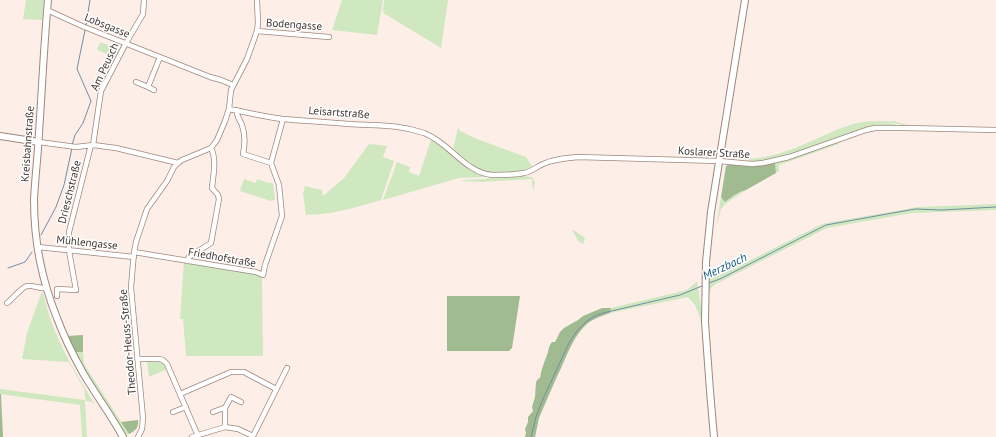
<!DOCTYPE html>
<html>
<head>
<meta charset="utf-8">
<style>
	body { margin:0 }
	canvas { display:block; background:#fdeee8 }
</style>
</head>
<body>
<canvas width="996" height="437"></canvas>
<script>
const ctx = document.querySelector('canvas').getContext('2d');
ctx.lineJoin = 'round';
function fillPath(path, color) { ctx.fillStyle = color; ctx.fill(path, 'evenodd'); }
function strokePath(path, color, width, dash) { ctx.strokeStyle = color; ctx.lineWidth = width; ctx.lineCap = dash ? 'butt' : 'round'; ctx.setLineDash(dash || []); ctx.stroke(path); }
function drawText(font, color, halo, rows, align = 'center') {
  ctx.font = font + ' "PT Sans",sans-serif'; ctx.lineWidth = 3; ctx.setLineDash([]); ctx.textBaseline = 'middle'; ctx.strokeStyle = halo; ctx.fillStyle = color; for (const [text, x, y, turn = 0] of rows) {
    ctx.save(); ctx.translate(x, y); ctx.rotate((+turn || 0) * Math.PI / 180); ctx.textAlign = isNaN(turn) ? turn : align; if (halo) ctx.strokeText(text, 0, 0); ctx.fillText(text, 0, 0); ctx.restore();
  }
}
const green = new Path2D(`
	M26,0H44L42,20L23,19Z
	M342,0H383L377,35L332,30Z
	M384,0H448L441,48L385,14L383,12Z
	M100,42L117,48L114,57L97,50Z
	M894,121L911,126L996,128V129L905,127L899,124L889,122V123L895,124L899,126L879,127L786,156L760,162L744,163V161H748V159C768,158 789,151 807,143C823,136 837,129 853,124C867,120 880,122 894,121Z
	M458,128L460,131L477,139L526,157L532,166C522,172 519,172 508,172C479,174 473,168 453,149Z
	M431,140C450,150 464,171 486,176L485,177L458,178L452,180L383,200L397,162L410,167L409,172L419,176Z
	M838,141L839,144L779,165V171L776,173L775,162Z
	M369,144L387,146L383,157L394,161L381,200C366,205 350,209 335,212C326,214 315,214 306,215L303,194L305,186L322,190L323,196L344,178Z
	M493,176H521L532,177L535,182L533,192L532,179L481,182L464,181L460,180L485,179Z
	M244,179L256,183L257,179L269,183H273L275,200L271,201L240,191Z
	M746,190L725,204L721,209L716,227L721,197L725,202C732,197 738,192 746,190Z
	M996,204V210L912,213L827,228L714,285L711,288L710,293L708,294L709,279L727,272L820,225L826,223L901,210L918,207Z
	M572,229L585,238L583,244L578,241Z
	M184,261L256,273L262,277L263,356H186L183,319H180Z
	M697,281L704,325L713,437H711L709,427L701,320L695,305L688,297L610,313L611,308L687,290Z
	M42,291C45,301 48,311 51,321C62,351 79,378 95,405L92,402L86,401L84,389L69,362L22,359L27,333Z
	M75,352H83L84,364L129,434L126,435C108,408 90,381 75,352Z
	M147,361C156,361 163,359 167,369L149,377Z
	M0,389L85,400L87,437H82L80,405L0,394Z`);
const forest = new Path2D(`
	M775,162L776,173L746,190L740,192L733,196L725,202L721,197L726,166L730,164L749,166Z
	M447,296H520L512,348L509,351H447Z
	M602,308H611L610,313C602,316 595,318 588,323C574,335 568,353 561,368C554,383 548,397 542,411L539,418L535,437H525L526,433L525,429L528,422V417L533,411L532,407L535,397L536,382L538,379L540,378C541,370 544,363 547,355C549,350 548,347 552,342H555L560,332L564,328L578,320L583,316Z
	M83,335V352H75L67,336Z
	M0,394H1L3,437H0Z
	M138,420C139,428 135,431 129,434L121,422Z`);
const stream = new Path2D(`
	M86,25L90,0
	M72,145L75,135L83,123L91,101L77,69L85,30
	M41,235L56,207L64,185L72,148
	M8,268L25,262L32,252
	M709,283L720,279L826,225L915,209L942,210L996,207
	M531,437L536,417L543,399L569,343L577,331L587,321L595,316L603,313L680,295L702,286`);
const street = new Path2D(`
	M47,10L82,26L210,77L221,80L233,85
	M257,31L329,37
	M136,82L148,87L160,57
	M148,87L154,90
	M229,109C246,112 264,117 283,119C305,121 327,122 349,124C376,126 398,124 424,133C450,143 465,173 493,175C503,175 515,175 524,173C531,172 536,167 543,164C554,159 566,158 578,157L719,161L752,164L763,163L789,157L866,130L875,128H905L996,130
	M237,110C236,116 240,120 242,125C245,134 245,145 243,154L271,163
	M39,142L76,147L93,145L116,148L178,163
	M93,145L101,91L126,43L143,14L144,0
	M38,247L134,257
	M134,252L256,272L263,275L265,265L282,216L279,185L271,163L283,119
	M187,261L189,257L211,243L219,199L218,195L212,188C213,176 217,160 211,148
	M57,296V289L76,290L69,251V232L91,145
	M7,303C12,299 22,287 27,286C33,285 40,289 47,288
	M138,359H160L163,360L167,364L198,436
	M180,394L231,372H244L276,389
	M173,412L186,407
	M213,412L221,409L225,408
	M225,427V408L231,397L241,402
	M138,437L142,429L143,418L132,299L131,287L134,252L136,242L147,209L167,181L174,167L178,163L182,160L211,148L217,140L225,121L229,109L231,90L247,59L257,31L258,23L257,0
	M192,437L225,427L238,429L253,436L287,368`);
const secondary = new Path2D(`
	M48,0C44,44 42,89 39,133C38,155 35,178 34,200C34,240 42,281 57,318C64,337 73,355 83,373C96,395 111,415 123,437
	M0,136L39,142
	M714,437L710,391L705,322L706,262L711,212L745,0`);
const streetNames = [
	["Bodengasse",294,25,4],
	["Lobsgasse",107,26,22],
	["Am Peusch",105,67,-65],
	["Leisartstraße",339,113,4],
	["Kreisbahnstraße",28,144,-86],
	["Koslarer Straße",714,153,3],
	["Drieschstraße",70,192,-76],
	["Mühlengasse",87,243,6],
	["Friedhofstraße",222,258,10],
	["Theodor-Heuss-Straße",128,342,-95]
];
const waterNames = [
	["Merzbach",725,267,-25]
];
fillPath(green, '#cfe8bf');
fillPath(forest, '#a1bb90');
strokePath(stream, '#738da4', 1);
strokePath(street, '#9e887e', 6);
strokePath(secondary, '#9e887e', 8);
strokePath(street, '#fff', 4.5);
strokePath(secondary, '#fff', 6);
drawText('11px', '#413733', '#fff', streetNames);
drawText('italic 12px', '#125682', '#fff', waterNames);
</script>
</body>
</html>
